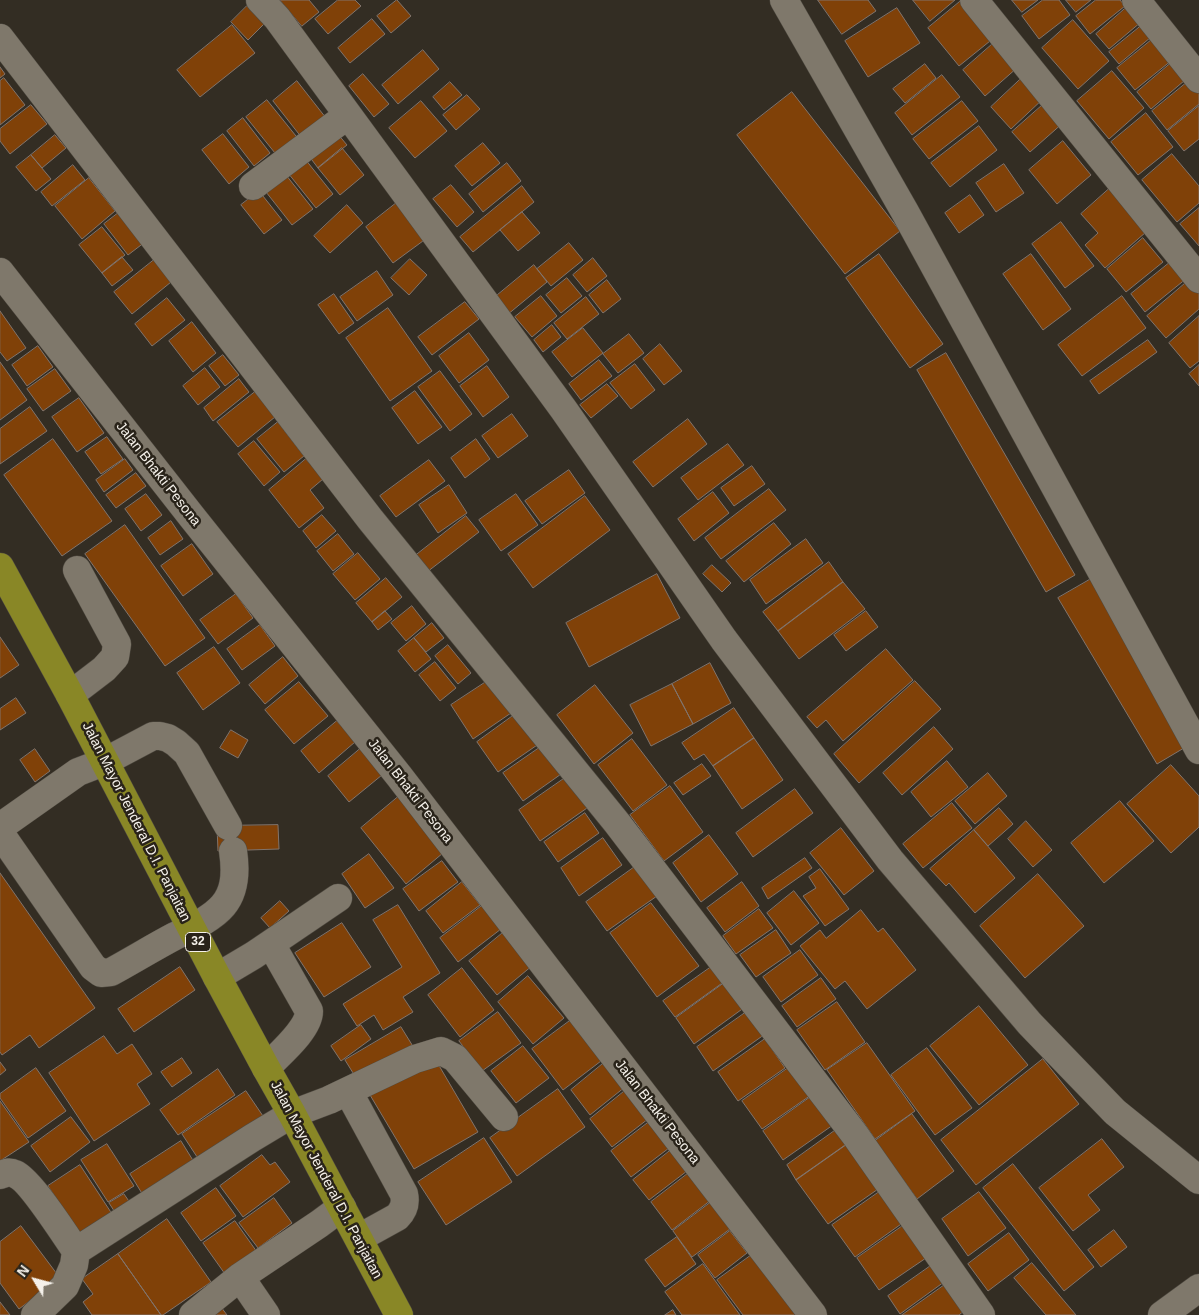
<!DOCTYPE html>
<html>
<head>
<meta charset="utf-8">
<style>
	body { margin:0 }
	#map { position:relative; width:1199px; height:1315px; overflow:hidden; background:#332d23; font-family:Helvetica,sans-serif }
	canvas { display:block }
	.north { position:absolute; left:10px; top:1255px; width:50px; height:50px; -webkit-text-stroke:4px #292319; paint-order:stroke; rotate:307deg; font-size:14px; font-weight:700; line-height:20px; text-align:center; color:#f5f1ea }
	.north::after { content:''; display:block; margin:auto; width:18px; height:22px; background:#f5f1ea; clip-path:polygon(50% 0,100% 100%,50% 72%,0 100%) }
</style>
</head>
<body>
<div id="map">
<canvas width="1199" height="1315"></canvas>
<div class="north">N</div>
</div>
<script>
const ctx = document.querySelector('canvas').getContext('2d');
ctx.lineJoin = 'round';
function fillPath(path, color) { ctx.fillStyle = color; ctx.fill(path, 'evenodd'); }
function strokePath(path, color, width, dash) { ctx.strokeStyle = color; ctx.lineWidth = width; ctx.lineCap = dash ? 'butt' : 'round'; ctx.setLineDash(dash || []); ctx.stroke(path); }
function drawText(font, color, halo, rows, align = 'center') {
  ctx.font = font + ' Helvetica,sans-serif'; ctx.lineWidth = 5; ctx.setLineDash([]); ctx.textBaseline = 'middle'; ctx.strokeStyle = halo; ctx.fillStyle = color; for (const [text, x, y, turn = 0] of rows) {
    ctx.save(); ctx.translate(x, y); ctx.rotate((+turn || 0) * Math.PI / 180); ctx.textAlign = isNaN(turn) ? turn : align; if (halo) ctx.strokeText(text, 0, 0); ctx.fillText(text, 0, 0); ctx.restore();
  }
}
const building = new Path2D(`
	M280,0H309L319,12L302,26Z
	M338,0H355L361,6L328,34L315,19Z
	M397,0L411,16L391,33L377,16Z
	M818,0H868L876,11L842,34Z
	M913,0H955L930,21Z
	M962,0L995,37L959,66L928,28Z
	M1012,0H1038L1022,12Z
	M1043,0H1059L1070,15L1039,39L1022,16Z
	M1066,0H1091L1076,12Z
	M1096,0H1120L1125,6L1090,34L1076,16Z
	M247,6L264,24L248,40L231,22Z
	M1127,7L1141,22L1109,49L1096,34Z
	M897,8L920,43L868,77L845,41Z
	M372,19L385,34L350,63L338,48Z
	M1073,20L1109,61L1078,89L1042,48Z
	M232,25L255,53L200,97L177,70Z
	M1141,26L1151,37L1119,64L1109,52Z
	M1154,38L1172,60L1135,90L1117,68Z
	M996,41L1018,67L985,96L963,70Z
	M423,50L439,69L398,104L382,85Z
	M1177,58L1191,75L1151,109L1137,92Z
	M925,64L936,78L905,103L893,89Z
	M0,67L5,74L0,78Z
	M1112,71L1144,108L1109,139L1077,101Z
	M363,74L389,104L374,117L349,86Z
	M942,75L960,97L912,135L895,113Z
	M1025,75L1045,97L1011,129L991,107Z
	M4,78L25,105L0,125V81Z
	M1190,80L1199,90V104L1167,130L1152,111Z
	M297,81L326,118L302,138L273,101Z
	M450,82L462,95L444,110L433,97Z
	M792,92L900,231L845,274L737,135Z
	M467,95L480,109L456,130L443,115Z
	M267,100L300,141L279,158L246,117Z
	M421,101L447,131L415,158L389,128Z
	M962,101L978,121L929,159L913,139Z
	M1046,102L1064,122L1030,152L1012,132Z
	M31,105L47,124L10,154L0,141V129Z
	M1199,106V139L1184,151L1168,131Z
	M1146,113L1173,147L1138,175L1111,142Z
	M243,118L270,153L254,166L227,131Z
	M979,126L997,150L950,187L931,163Z
	M337,133L347,145L318,168L309,156Z
	M223,134L249,167L229,184L202,150Z
	M55,135L66,148L42,168L31,155Z
	M1063,141L1091,175L1057,204L1029,170Z
	M483,143L500,163L472,186L455,166Z
	M342,148L364,175L340,195L318,168Z
	M1172,154L1199,186V203L1177,222L1142,180Z
	M31,155L51,179L36,191L16,167Z
	M305,159L333,194L316,208L288,173Z
	M507,163L521,181L483,212L469,194Z
	M1004,164L1024,193L996,212L976,183Z
	M73,165L85,180L52,206L41,192Z
	M286,175L313,209L292,225L266,192Z
	M89,178L115,211L82,239L55,206Z
	M451,185L474,212L457,227L433,199Z
	M522,186L534,202L473,252L460,237Z
	M1109,189L1146,232L1105,268L1085,245L1098,233L1081,214Z
	M259,191L282,220L264,234L241,205Z
	M970,195L984,215L959,233L945,213Z
	M399,201L427,238L393,263L366,227Z
	M347,205L363,223L330,253L314,236Z
	M1199,208V246L1180,224Z
	M121,211L145,242L128,255L104,224Z
	M522,212L540,233L518,251L500,230Z
	M1061,222L1094,266L1065,288L1032,244Z
	M102,227L125,255L102,273L79,245Z
	M1143,238L1163,262L1126,292L1107,269Z
	M569,243L583,260L551,286L537,269Z
	M879,254L943,344L910,368L846,278Z
	M1031,254L1071,309L1043,330L1003,274Z
	M122,257L133,270L112,286L102,273Z
	M593,258L607,276L587,292L573,275Z
	M410,259L427,275L409,295L391,278Z
	M154,260L171,282L132,314L114,292Z
	M1173,260L1187,278L1145,312L1131,294Z
	M534,265L547,282L507,315L494,298Z
	M377,271L393,295L357,321L340,297Z
	M567,278L582,296L561,313L546,295Z
	M607,280L621,299L603,313L589,295Z
	M1188,281L1199,294V309L1166,338L1147,316Z
	M334,294L354,323L339,334L318,305Z
	M541,296L557,316L532,337L515,317Z
	M1122,296L1146,328L1082,376L1058,345Z
	M586,297L599,314L567,339L554,323Z
	M167,298L185,320L152,346L135,324Z
	M465,302L479,319L432,355L418,337Z
	M388,308L432,371L390,401L346,338Z
	M0,311L26,348L7,361L0,352Z
	M1199,316V361L1190,368L1169,343Z
	M192,322L216,353L193,372L169,341Z
	M552,325L561,337L543,352L534,340Z
	M583,328L603,353L572,377L552,352Z
	M469,333L489,360L459,383L439,356Z
	M629,334L644,353L618,373L603,354Z
	M1148,340L1157,352L1099,394L1090,381Z
	M660,344L682,371L664,385L643,359Z
	M38,346L53,367L27,386L12,365Z
	M946,353L1075,575L1046,592L917,370Z
	M223,355L239,375L225,386L209,366Z
	M599,360L612,376L581,400L569,384Z
	M0,362L27,400L0,420Z
	M635,364L655,390L631,409L610,383Z
	M1199,365V386L1189,374Z
	M487,366L509,397L483,417L460,386Z
	M205,368L220,387L198,405L183,386Z
	M55,369L71,391L43,411L27,389Z
	M440,371L472,414L450,431L418,387Z
	M239,379L249,392L213,421L204,408Z
	M607,384L618,396L591,418L580,405Z
	M415,391L442,427L418,444L392,408Z
	M255,392L275,417L238,447L217,422Z
	M79,398L104,433L77,452L52,417Z
	M30,407L47,431L0,464V429Z
	M512,414L528,436L498,458L482,436Z
	M688,419L707,444L653,487L633,462Z
	M278,422L304,456L284,472L257,439Z
	M107,437L123,459L101,474L85,452Z
	M53,439L112,521L62,556L4,475Z
	M476,439L490,459L465,478L451,458Z
	M254,441L280,472L264,486L238,454Z
	M728,444L744,465L698,500L681,478Z
	M125,459L133,470L104,492L96,480Z
	M306,459L323,479L310,490L324,508L299,528L269,490Z
	M429,460L445,481L396,517L380,496Z
	M752,466L765,484L734,506L721,488Z
	M569,470L585,493L542,524L525,501Z
	M136,473L146,486L116,508L106,495Z
	M449,485L467,513L438,533L419,505Z
	M769,489L786,510L721,559L705,538Z
	M713,492L729,513L694,541L678,519Z
	M146,494L162,515L141,531L125,509Z
	M516,494L538,525L501,551L479,520Z
	M585,496L610,530L533,588L508,554Z
	M322,515L336,531L316,548L303,531Z
	M466,516L479,532L427,572L415,556Z
	M171,521L183,539L160,555L148,538Z
	M774,523L791,544L744,582L726,561Z
	M125,525L205,638L165,666L85,554Z
	M338,534L354,554L333,571L317,551Z
	M806,539L823,563L766,604L750,580Z
	M192,544L213,574L183,596L161,566Z
	M358,553L380,579L355,600L333,574Z
	M829,562L843,582L778,631L763,612Z
	M712,565L731,583L722,592L703,574Z
	M657,574L680,618L589,667L566,623Z
	M386,578L402,597L372,622L356,603Z
	M1091,579L1189,745L1157,764L1058,598Z
	M843,582L865,609L799,659L778,631Z
	M236,594L253,618L218,644L200,620Z
	M412,606L426,624L406,641L391,623Z
	M385,611L392,619L378,630L372,622Z
	M866,611L878,627L846,651L834,635Z
	M432,623L444,638L426,652L414,638Z
	M260,625L275,646L242,670L227,649Z
	M0,637L19,665L0,678Z
	M414,638L431,659L415,672L398,651Z
	M448,645L471,673L458,684L435,656Z
	M214,647L240,683L203,710L177,673Z
	M886,649L913,680L843,741L826,720L817,728L807,717Z
	M283,657L298,676L265,704L249,685Z
	M435,662L456,688L440,701L419,675Z
	M710,663L731,703L693,724L672,684Z
	M489,680L511,713L473,739L451,705Z
	M915,681L941,709L859,783L834,754Z
	M299,682L328,716L294,744L265,710Z
	M672,684L693,724L651,746L630,705Z
	M595,685L633,733L594,764L557,715Z
	M16,698L26,713L0,730V709Z
	M734,708L754,738L713,766L704,754L694,760L682,743Z
	M521,710L543,741L498,772L477,742Z
	M337,721L355,742L319,773L301,751Z
	M934,727L953,749L902,795L883,773Z
	M231,730L248,740L238,758L220,748Z
	M754,738L783,780L742,809L713,766Z
	M632,739L667,785L633,811L598,765Z
	M545,744L564,772L523,801L503,773Z
	M35,749L50,771L35,782L20,760Z
	M360,749L382,775L349,802L328,776Z
	M947,761L968,787L931,817L911,792Z
	M702,764L711,776L683,795L674,783Z
	M1171,765L1199,796V827L1171,853L1127,804Z
	M988,773L1007,796L975,824L955,801Z
	M565,778L587,808L540,841L519,810Z
	M670,786L703,832L664,861L630,815Z
	M795,789L813,813L753,857L736,833Z
	M398,797L443,853L406,884L361,828Z
	M1120,801L1154,841L1104,883L1071,843Z
	M952,803L972,828L923,868L903,844Z
	M999,808L1013,824L988,846L974,830Z
	M585,813L599,833L558,862L544,842Z
	M1026,821L1052,850L1033,867L1008,839Z
	M278,825L279,849L218,851L217,826Z
	M841,828L874,871L844,895L810,853Z
	M974,830L1015,878L975,913L949,883L946,886L930,869Z
	M709,835L738,874L701,902L673,863Z
	M603,838L622,865L579,896L561,868Z
	M369,854L394,888L365,908L342,874Z
	M805,858L812,868L768,899L762,888Z
	M442,861L458,882L419,911L403,889Z
	M636,866L657,896L607,931L586,902Z
	M820,869L849,909L825,926L803,896L816,888L809,877Z
	M0,873L95,1008L39,1048L30,1035L2,1055L0,1052Z
	M1038,874L1084,926L1025,978L980,926Z
	M462,882L480,905L443,933L426,911Z
	M742,882L759,906L725,932L707,908Z
	M794,891L819,923L791,945L767,913Z
	M280,901L289,911L270,928L261,918Z
	M651,903L699,966L657,997L610,933Z
	M398,905L440,973L403,997L413,1012L383,1030L374,1015L357,1026L343,1004L402,967L373,920Z
	M483,905L501,929L458,962L440,938Z
	M759,909L773,928L736,954L723,936Z
	M861,910L878,932L883,928L916,970L867,1009L845,981L835,989L800,946L820,930L826,938Z
	M342,923L371,967L324,997L295,953Z
	M776,930L791,953L756,977L740,955Z
	M505,931L533,965L497,995L469,961Z
	M800,950L818,975L781,1002L763,977Z
	M714,965L725,981L675,1017L663,1001Z
	M180,967L195,990L134,1032L118,1009Z
	M462,968L494,1010L460,1037L428,995Z
	M528,976L564,1018L533,1044L498,1002Z
	M821,978L836,999L797,1027L782,1006Z
	M727,981L745,1007L694,1044L676,1018Z
	M837,1002L865,1042L825,1070L797,1030Z
	M979,1006L1028,1065L979,1105L930,1046Z
	M752,1008L768,1032L713,1071L697,1047Z
	M498,1012L521,1043L482,1071L459,1041Z
	M571,1020L601,1061L563,1090L532,1049Z
	M361,1025L371,1039L341,1061L331,1046Z
	M401,1027L414,1048L358,1081L345,1060Z
	M104,1036L117,1054L132,1044L152,1074L137,1084L150,1104L94,1141L49,1073Z
	M765,1039L785,1068L738,1101L718,1072Z
	M867,1043L915,1111L875,1139L827,1070Z
	M523,1046L549,1078L516,1103L491,1071Z
	M927,1048L972,1108L935,1135L891,1075Z
	M434,1057L478,1132L414,1169L370,1095Z
	M182,1058L192,1073L172,1087L161,1072Z
	M1043,1059L1079,1104L976,1185L941,1140Z
	M0,1062L6,1070L0,1075Z
	M605,1062L625,1087L590,1115L571,1090Z
	M791,1066L811,1095L762,1129L742,1101Z
	M36,1068L66,1111L28,1138L0,1098V1094Z
	M218,1069L235,1095L178,1135L160,1110Z
	M558,1089L585,1127L517,1176L490,1138Z
	M626,1090L648,1119L612,1147L590,1119Z
	M246,1091L265,1119L201,1163L182,1134Z
	M812,1096L833,1125L783,1160L763,1131Z
	M0,1101L29,1142L0,1161Z
	M912,1114L954,1171L917,1199L875,1141Z
	M71,1117L90,1142L50,1172L31,1146Z
	M649,1122L669,1148L631,1177L611,1151Z
	M840,1127L850,1142L796,1180L787,1165Z
	M484,1138L512,1182L446,1225L418,1182Z
	M1102,1139L1124,1167L1088,1195L1100,1210L1073,1231L1039,1188Z
	M181,1141L194,1162L143,1195L130,1174Z
	M850,1142L881,1187L828,1224L796,1180Z
	M107,1144L134,1186L108,1202L81,1160Z
	M671,1150L687,1171L649,1200L633,1180Z
	M262,1155L270,1165L275,1162L290,1182L243,1217L220,1186Z
	M1013,1164L1094,1267L1064,1291L983,1188Z
	M80,1165L116,1220L84,1241L48,1186Z
	M690,1172L711,1200L672,1230L651,1202Z
	M216,1188L236,1216L201,1241L181,1213Z
	M882,1190L904,1222L855,1257L832,1225Z
	M979,1192L1006,1228L968,1256L942,1219Z
	M124,1194L135,1210L120,1220L109,1203Z
	M274,1198L292,1223L258,1248L239,1223Z
	M710,1203L730,1229L692,1257L673,1231Z
	M167,1219L211,1282L163,1315H161L118,1254Z
	M235,1221L257,1252L225,1274L203,1243Z
	M904,1225L926,1258L879,1290L857,1258Z
	M21,1226L60,1278L19,1309L0,1283V1242Z
	M1114,1230L1127,1247L1101,1267L1088,1250Z
	M730,1231L747,1253L715,1278L698,1255Z
	M1009,1233L1029,1260L988,1291L968,1264Z
	M677,1237L696,1264L665,1287L645,1260Z
	M118,1254L161,1315H92L83,1302L93,1294L82,1279Z
	M753,1254L798,1315H743L717,1280Z
	M1032,1263L1076,1315H1046L1014,1278Z
	M703,1264L740,1315H682L665,1292Z
	M932,1265L944,1282L900,1314L888,1296Z
	M946,1284L965,1310L959,1315H902Z
	M0,1302L10,1315H0Z
	M221,1307L227,1315H210Z
	M673,1310L676,1315H665Z`);
const minor = new Path2D(`
	M260,0L277,18L564,410L724,640L890,860L1030,1024L1115,1112L1199,1180
	M784,0L905,212L1199,750
	M974,0L1199,279
	M1136,0L1199,79
	M0,38L370,519L617,823L855,1135L981,1315
	M253,186L348,115
	M0,272L192,517L399,776L813,1315
	M70,695L104,669L115,657L117,644L77,570
	M0,827L78,772L104,762L153,736H160L168,738L176,743L187,753L228,826
	M0,833L93,967L101,973L111,972C133,960 154,947 175,936C218,915 241,904 233,851
	M217,977L254,955L338,898
	M266,1068C278,1055 309,1030 309,1011L271,944
	M348,1091L404,1194C406,1203 404,1210 397,1217L359,1238
	M0,1175C6,1173 9,1171 15,1174C29,1179 66,1236 76,1251L252,1138L292,1114L329,1100L415,1059L441,1051L455,1058L504,1117
	M240,1277L266,1315
	M35,1315L65,1286L74,1265L76,1251
	M193,1315L240,1277L319,1224L342,1207
	M1162,1315L1199,1288`);
const highway = new Path2D(`
	M0,567L70,695L217,977L266,1068L292,1114L399,1315`);
const shields = [
	[198,942,25]
];
const shieldNames = [
	["32",198,942]
];
const streetNames = [
	["Jalan Bhakti Pesona",158,474,52],
	["Jalan Bhakti Pesona",410,791,52],
	["Jalan Mayor Jenderal D.I. Panjaitan",136,822,63],
	["Jalan Bhakti Pesona",657,1112,52],
	["Jalan Mayor Jenderal D.I. Panjaitan",326,1180,62]
];
fillPath(building, '#804108');
strokePath(building, '#81746c', 1);
strokePath(minor, '#4f4a41', 29);
strokePath(highway, '#4f4a41', 29);
strokePath(minor, '#7f786b', 28);
strokePath(highway, '#898726', 28);
for (const [x, y, w] of shields) { const box = new Path2D(); box.roundRect(x - w / 2, y - 9.5, w, 19, 4); ctx.fillStyle = '#292319'; ctx.fill(box); strokePath(box, '#f5f1ea', 1); }
drawText('bold 12px', '#f5f1ea', null, shieldNames);
drawText('14px', '#f5f1ea', '#292319', streetNames);
</script>
</body>
</html>
